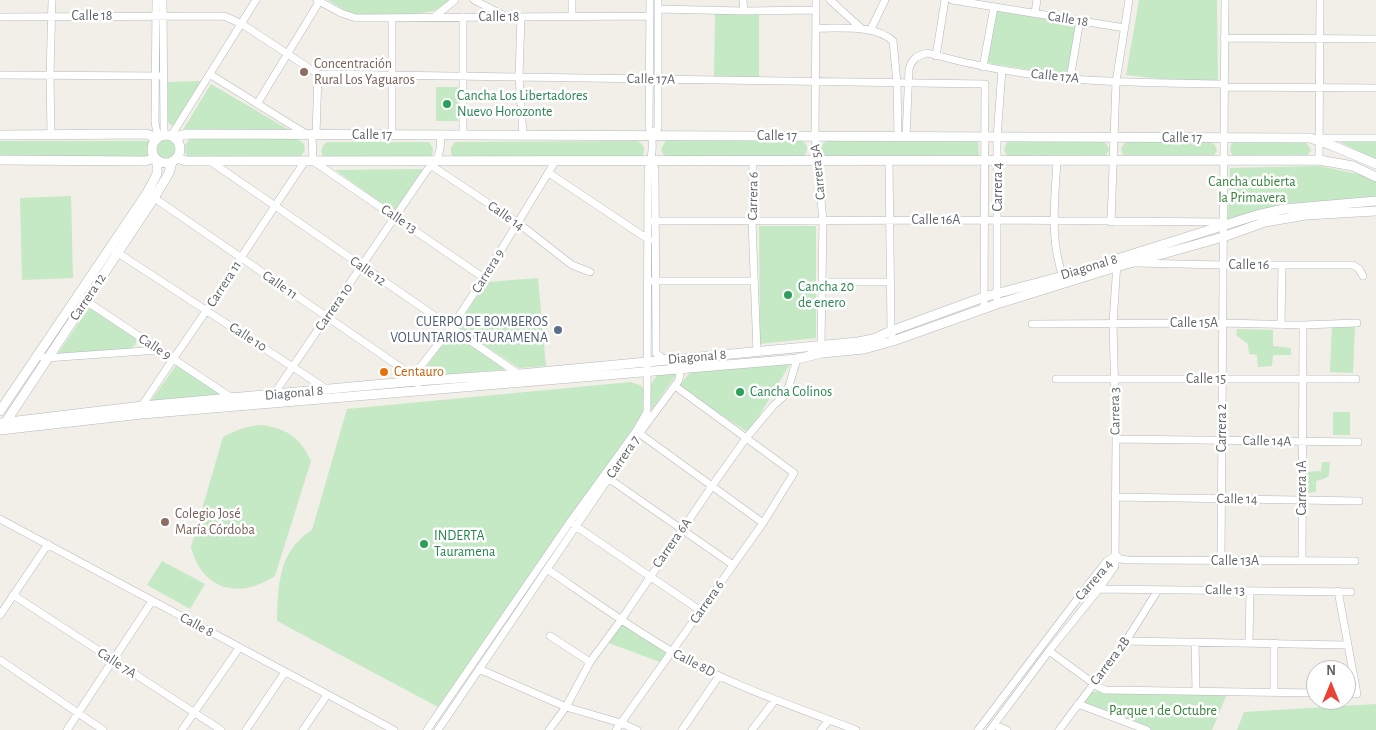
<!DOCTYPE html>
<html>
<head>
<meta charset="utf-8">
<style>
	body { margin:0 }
	#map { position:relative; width:1376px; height:730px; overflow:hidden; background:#f1efe8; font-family:"Alegreya Sans",sans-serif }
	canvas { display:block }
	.north { position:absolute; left:1306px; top:660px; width:50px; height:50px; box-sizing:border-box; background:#fff; border:1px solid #bfc1c3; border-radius:50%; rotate:0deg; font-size:14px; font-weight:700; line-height:20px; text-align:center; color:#5f6368 }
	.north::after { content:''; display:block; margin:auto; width:18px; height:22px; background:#ea4335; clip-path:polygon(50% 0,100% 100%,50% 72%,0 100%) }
</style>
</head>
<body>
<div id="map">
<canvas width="1376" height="730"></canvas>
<div class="north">N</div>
</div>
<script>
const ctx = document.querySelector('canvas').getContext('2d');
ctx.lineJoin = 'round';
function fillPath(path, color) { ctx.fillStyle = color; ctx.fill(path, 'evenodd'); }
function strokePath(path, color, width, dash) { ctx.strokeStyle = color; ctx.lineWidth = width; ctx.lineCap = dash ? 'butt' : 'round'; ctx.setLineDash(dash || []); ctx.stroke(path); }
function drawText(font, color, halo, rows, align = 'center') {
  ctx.font = font + ' "Alegreya Sans",sans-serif'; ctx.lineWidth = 5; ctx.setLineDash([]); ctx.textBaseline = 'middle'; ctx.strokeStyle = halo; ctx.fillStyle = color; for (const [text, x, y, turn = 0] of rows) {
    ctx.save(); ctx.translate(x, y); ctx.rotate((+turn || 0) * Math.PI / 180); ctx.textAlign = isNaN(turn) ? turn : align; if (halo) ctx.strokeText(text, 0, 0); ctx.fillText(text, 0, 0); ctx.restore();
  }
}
const green = new Path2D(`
	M328,0H450L434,11L399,16L351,14Z
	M1139,0H1217L1218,82L1179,81L1126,75Z
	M995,9L1078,22L1070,76L986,63Z
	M715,14H759V77H714Z
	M201,81L176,126L171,125L168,122V82Z
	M211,84L291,131L181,133Z
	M436,87H458V121H436Z
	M190,139H298L304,144L305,150L300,158L188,157C183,150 184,145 190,139Z
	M667,140H800C808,142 809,151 804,156L667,157L663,154L661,149L665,142Z
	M978,140L979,157L826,158L821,150L822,145L826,141Z
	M1103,140L1110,149L1105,156L1010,157L1006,154L1004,150L1007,142L1010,141Z
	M157 149a9 9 0 1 1 18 0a9 9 0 1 1-18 0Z
	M0,141H149L152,144V156L0,160Z
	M638,141C646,147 646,152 640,159L455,160C450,154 449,148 455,142Z
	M1235,141L1306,142L1311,150L1306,157H1233L1230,150L1231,145Z
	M1338,141H1376V160Z
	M328,142H429C434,149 434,151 430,159L326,160C321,154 320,151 324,144Z
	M1128,142H1211L1215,145L1217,150L1213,157L1125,158L1122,153L1121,148L1125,143Z
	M1320,166L1367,176L1376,181V196L1370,198L1281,204L1228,220L1230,168Z
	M424,169L394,212L335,170Z
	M71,196L73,278L22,280L20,198Z
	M759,226H816V338L760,344Z
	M538,278L546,366L519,368L456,327L487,282Z
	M89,308L136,337C137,344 136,346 129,349L56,356Z
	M1332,325L1355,326L1353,373L1330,372Z
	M1237,329L1273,330V346L1291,348V355H1273L1272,366L1258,367L1257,355L1249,354L1248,344L1236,335Z
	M453,331L510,369L420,377V375Z
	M177,364L223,395L150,402Z
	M790,364L749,433L678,387L692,370Z
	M676,373V375L650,412L651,384L657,375Z
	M631,382L642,386L646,395L644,414L438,707L277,621C278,586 278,551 312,530L347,409Z
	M1333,412H1350V435H1333Z
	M262,425C287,429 300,437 311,461L275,576C239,600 202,590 191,547L223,437C236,430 247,426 262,425Z
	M1322,462H1330L1329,475L1326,478L1316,481V492L1304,493L1305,472L1321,471Z
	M162,561L205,584L190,609L147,585Z
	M621,622L666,653L660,662L606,642Z
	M1105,690L1227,694L1212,730H1152L1078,704L1086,693Z
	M1376,704V730H1237L1244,712Z`);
const minor = new Path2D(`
	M156,0L155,122L158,139
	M163,0L164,136
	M317,0L341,13L356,18L650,16
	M474,0L505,16
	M743,0L744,11
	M816,0L815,136L823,221L821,345
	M830,0L862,29
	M952,0L1125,28
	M658,9L744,11L816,10
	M1035,13L1037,0
	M572,16V0
	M0,17L224,16L242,24L318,74
	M434,17L455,0
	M463,17V135
	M521,17L519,77L523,135
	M816,28C840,29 875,24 893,41L897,83L898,137
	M871,29L885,0
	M1224,38L1376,39
	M936,56L945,0
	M983,67L994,7
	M318,74L985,84L984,309
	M0,75L164,76
	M211,75L306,134
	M1070,79L1080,20
	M1224,87L1376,88
	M257,104L319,2
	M51,135L50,75L52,0
	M312,135L313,161L484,278
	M316,135L318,74
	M392,135V18
	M652,135L658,128V0
	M171,136L256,0
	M906,137L909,69C912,59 916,56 927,53C974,66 1023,75 1072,79C1123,83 1174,83 1224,84
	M1319,138H1376
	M652,160L655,169L656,353L662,358L667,359
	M753,160L752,221L757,352
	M889,160L891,331L893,341
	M1057,160C1055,199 1049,242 1064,279
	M1319,160L1320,0
	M210,161L520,375
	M432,166L518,223L572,265L590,272
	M549,173L649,240
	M150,195L413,376L418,384
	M652,221L998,220L1223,222
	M1111,222L1116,82L1129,0
	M115,251L328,390
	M1136,263L1223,265H1353L1359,269L1363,276
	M652,281H754
	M822,282H890
	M83,299L232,398
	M997,304V137L1002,70
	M1032,324L1223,323L1303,325L1357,323
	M1281,325L1282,266
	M38,356L46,358L159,350
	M413,376L451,328L484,278L556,160
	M1056,379H1356
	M274,398V394L427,170C439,159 442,150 440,135
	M142,409V406C163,373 186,341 208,308C240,259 272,210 305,161
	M636,431L763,523
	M639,434L679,380L680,373L677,366
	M1116,439L1358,442
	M608,478L733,565
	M1115,497L1359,501
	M0,519L394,730
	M574,525L701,611
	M1116,555L1120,559L1128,560L1355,561
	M1221,561L1225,0
	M1302,561L1303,325
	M547,569C588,597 628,626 671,651C729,685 793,706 856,730
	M1099,589L1351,592
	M1338,591L1357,694H1346
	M13,595L221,730
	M0,615L48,544
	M550,636L590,662
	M1126,641L1347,645
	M1195,642L1196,691
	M1249,643L1250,591
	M1274,643V692
	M1049,651L1097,686L1105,690L1316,693
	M0,660L103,730
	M479,669L566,707L621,723L637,730
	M1078,704L1147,730
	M994,725L1007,730
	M67,730L152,601
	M182,730L239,648
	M246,730L285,672
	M303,730L327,695
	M427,730L570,522L636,431L647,412L648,169C653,156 654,140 649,128L650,0
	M438,730L627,451
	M549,730L566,707L590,662L621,620L712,486L746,438L774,405L783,397L789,386L797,359
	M616,730L763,523L794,473L675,386
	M682,730L719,676
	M752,730L775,700
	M821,730L829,720
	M978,730L1088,585L1107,561L1116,555
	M990,730L1049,651L1099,589L1115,566L1116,439L1113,323L1117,263
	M1059,730L1126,641L1158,590`);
const tertiary = new Path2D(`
	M0,135L146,134L152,136L156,140
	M152 149a14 14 0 1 1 28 0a14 14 0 1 1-28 0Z
	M174,137L187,134L1310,138L1331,145L1376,164
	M177,158L186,161L1319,160L1353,166L1376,177
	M0,160L145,161L155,158
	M0,411L147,193L157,174V160
	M0,423L142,406L417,381L520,374L858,342L873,339L891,331L984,297L1063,276L1257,215L1284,209L1376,201
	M3,426L154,198L169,173L172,162
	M0,430L142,414L797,359L822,353L864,349L893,341L997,304L1116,267L1223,237L1265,222L1306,215L1376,211`);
const markers = [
	[304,72,5,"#8d6e63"],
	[447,104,5,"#2e9e5b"],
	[788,295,5,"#2e9e5b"],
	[558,330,5,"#5c6f8a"],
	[384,372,5,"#e8710a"],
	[740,392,5,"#2e9e5b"],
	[165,522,5,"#8d6e63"],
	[424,544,5,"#2e9e5b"]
];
const streetNames = [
	["Calle 18",92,16],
	["Calle 18",499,17],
	["Calle 18",1068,19,9],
	["Calle 17A",1055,76,6],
	["Calle 17A",651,79,1],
	["Calle 17",372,135],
	["Calle 17",777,136],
	["Calle 17",1182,138],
	["Carrera 5A",818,172,-96],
	["Carrera 4",998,187,-90],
	["Carrera 6",753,196,-89],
	["Calle 14",506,216,35],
	["Calle 13",399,219,34],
	["Calle 16A",936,220],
	["Calle 16",1249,265],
	["Diagonal 8",1089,267,-17],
	["Calle 12",368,271,35],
	["Carrera 9",488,271,-58],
	["Carrera 11",224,284,-57],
	["Calle 11",280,285,35],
	["Carrera 12",88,297,-56],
	["Carrera 10",334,307,-55],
	["Calle 15A",1194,323],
	["Calle 10",248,337,33],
	["Calle 9",155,347,33],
	["Diagonal 8",697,357,-5],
	["Calle 15",1206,379],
	["Diagonal 8",294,393,-5],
	["Carrera 3",1115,411,-91],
	["Carrera 2",1222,428,-90],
	["Calle 14A",1267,441,1],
	["Carrera 7",623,457,-56],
	["Carrera 1A",1302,488,-90],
	["Calle 14",1237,499,1],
	["Carrera 6A",672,543,-55],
	["Calle 13A",1235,561],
	["Carrera 4",1094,580,-49],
	["Calle 13",1225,590,1],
	["Carrera 6",707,602,-55],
	["Calle 8",197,625,28],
	["Carrera 2B",1110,661,-53],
	["Calle 7A",117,663,33],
	["Calle 8D",694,663,27]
];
const educationNames = [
	["Concentración",314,64],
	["Rural Los Yaguaros",314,80],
	["Colegio José",175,514],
	["María Córdoba",175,530]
];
const leisureNames = [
	["Cancha Los Libertadores",457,96],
	["Nuevo Horozonte",457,112],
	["Cancha 20",798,287],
	["de enero",798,303],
	["Cancha Colinos",750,392],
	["INDERTA",434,536],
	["Tauramena",434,552]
];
const parkNames = [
	["Cancha cubierta",1252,182],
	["la Primavera",1252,198],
	["Parque 1 de Octubre",1163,711]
];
const serviceNames = [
	["CUERPO DE BOMBEROS",548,322],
	["VOLUNTARIOS TAURAMENA",548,338]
];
const foodNames = [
	["Centauro",394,372]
];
fillPath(green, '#c5e8c5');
strokePath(minor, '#b5b8bc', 8);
strokePath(tertiary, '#b5b8bc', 10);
strokePath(minor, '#fff', 7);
strokePath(tertiary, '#fff', 9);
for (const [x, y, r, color] of markers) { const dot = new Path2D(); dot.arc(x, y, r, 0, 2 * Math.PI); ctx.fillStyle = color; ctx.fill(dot); strokePath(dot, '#fff', 2); }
drawText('14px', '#5f6368', '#fff', streetNames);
drawText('14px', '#785e54', '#fff', educationNames, 'left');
drawText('14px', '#27864d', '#fff', leisureNames, 'left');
drawText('14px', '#348238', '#fff', parkNames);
drawText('14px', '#4e5e75', '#fff', serviceNames, 'right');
drawText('14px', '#c56008', '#fff', foodNames, 'left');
</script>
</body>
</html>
